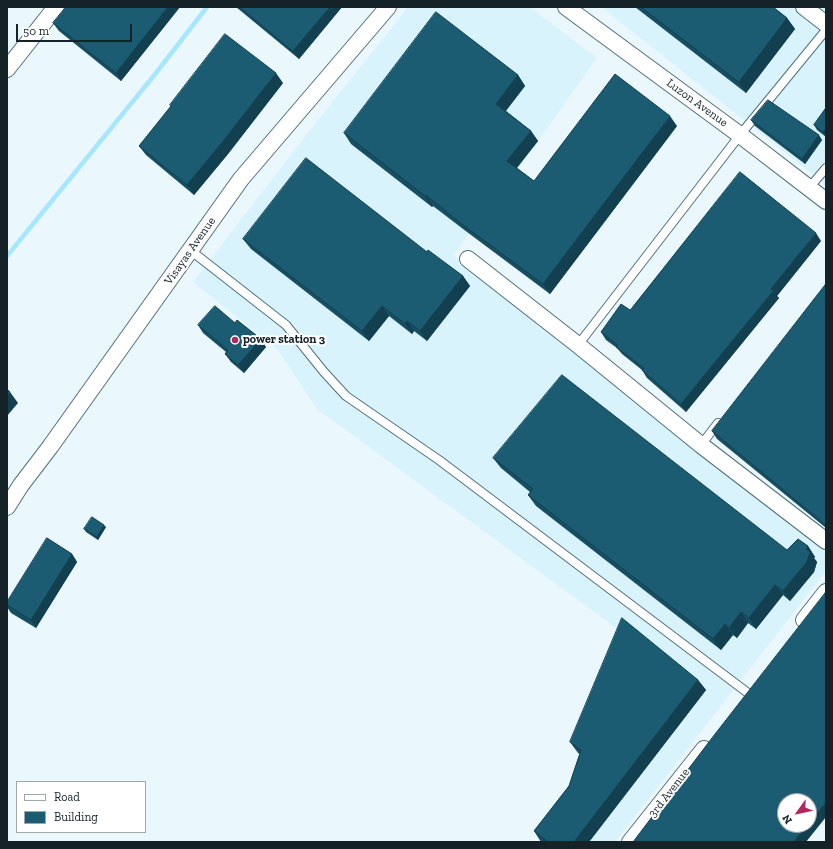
<!DOCTYPE html>
<html>
<head>
<meta charset="utf-8">
<style>
	body { margin:0 }
	#map { position:relative; width:833px; height:849px; overflow:hidden; background:#eaf8fd; font-family:"Zilla Slab",serif }
	canvas { display:block }
	.frame { position:absolute; inset:0; border:8px solid #152227; pointer-events:none }
	.legend { position:absolute; left:16px; top:781px; width:130px; height:52px; box-sizing:border-box; background:#fff; border:1px solid #a1a7a9; margin:0; padding:5px 7px; list-style:none; font-size:12px; color:#152227 }
	.legend li { display:flex; align-items:center; gap:8px; height:20px }
	.legend b { width:20px; border:1px solid #a1a7a9 }
	.north { position:absolute; left:777px; top:793px; width:40px; height:40px; box-sizing:border-box; background:#fff; border:1px solid #a1a7a9; border-radius:50%; rotate:237deg; font-size:11px; font-weight:700; line-height:16px; text-align:center; color:#152227 }
	.north::after { content:''; display:block; margin:auto; width:14px; height:18px; background:#b4275e; clip-path:polygon(50% 0,100% 100%,50% 72%,0 100%) }
	.scale { position:absolute; left:16px; top:24px; width:116px; height:18px; box-sizing:border-box; border:2px solid #152227; border-top:0; padding-left:5px; font-size:12px; line-height:14px; white-space:nowrap; color:#152227; -webkit-text-stroke:3px #fff; paint-order:stroke }
</style>
</head>
<body>
<div id="map">
<canvas width="833" height="849"></canvas>
<div class="frame"></div>
<ul class="legend">
<li><b style="height:5px;background:#fff"></b>Road</li>
<li><b style="height:11px;background:#1b5c72"></b>Building</li>
</ul>
<div class="north">N</div>
<div class="scale">50 m</div>
</div>
<script>
const ctx = document.querySelector('canvas').getContext('2d');
ctx.lineJoin = 'round';
function fillPath(path, color) { ctx.fillStyle = color; ctx.fill(path, 'evenodd'); }
function strokePath(path, color, width, dash) { ctx.strokeStyle = color; ctx.lineWidth = width; ctx.lineCap = dash ? 'butt' : 'round'; ctx.setLineDash(dash || []); ctx.stroke(path); }
function drawText(font, color, halo, rows, align = 'center') {
  ctx.font = font + ' "Zilla Slab",serif'; ctx.lineWidth = 4; ctx.setLineDash([]); ctx.textBaseline = 'middle'; ctx.strokeStyle = halo; ctx.fillStyle = color; for (const [text, x, y, turn = 0] of rows) {
    ctx.save(); ctx.translate(x, y); ctx.rotate((+turn || 0) * Math.PI / 180); ctx.textAlign = isNaN(turn) ? turn : align; if (halo) ctx.strokeText(text, 0, 0); ctx.fillText(text, 0, 0); ctx.restore();
  }
}
const built = new Path2D(`
	M408,7H530L597,58L538,141L453,255L561,335L826,544V571L615,842H546L627,636L317,409L278,350L193,282L310,130Z
	M601,7H826V185Z`);
const stream = new Path2D(`
	M7,256L156,73L207,7`);
const lane = new Path2D(`
	M809,188L826,168
	M190,250L286,325L324,372L346,396L439,460L748,693
	M578,345L740,135L826,30
	M701,445L718,423`);
const street = new Path2D(`
	M566,7L740,135L826,201
	M804,7L826,24
	M7,69L56,7
	M468,259L578,345L701,445L826,541
	M7,507L21,485L50,447L241,179L388,7
	M804,620L826,592
	M630,842L704,749`);
const wall = new Path2D(`
	M180,7L121,81L59,31L53,23Z
	M236,7H342L299,59Z
	M635,7H773L787,18L795,29L746,93Z
	M518,75L525,86L506,111L531,131L538,141L517,168L534,181L677,126L550,294L467,232L433,206L432,207L351,144L344,133Z
	M283,83L228,154L194,195L146,155L139,146L171,107L170,105Z
	M826,108V137L817,130L814,125Z
	M751,120L822,140L805,164L755,126Z
	M243,239L427,252L463,276L470,286L427,341L414,331L412,334L389,316L369,341L251,249Z
	M821,241L777,296L779,298L686,412L647,378L642,370L622,354L617,348L606,340L601,332L630,310Z
	M826,284V528L717,439L712,431Z
	M235,323L266,347L244,373L231,362L225,354L226,352L203,333L198,325Z
	M493,458L787,550L808,546L815,557L814,558L817,562L814,572L790,601L783,595L756,629L748,623L737,638L733,635L721,650L536,506L528,495L530,492L501,468Z
	M106,527L98,540L86,532L84,529Z
	M72,554L77,562L36,628L11,613L7,607V602Z
	M698,680L706,690L589,842H541L534,831L569,786L580,754L578,753L570,742Z`);
const shadedWall = new Path2D(`
	M168,7H180L121,81L116,73Z
	M330,7H342L299,59L293,51Z
	M787,18L795,29L746,93L739,82Z
	M276,73L283,83L228,154L194,195L187,185Z
	M518,75L525,86L503,114L496,104Z
	M670,116L677,126L550,294L543,284Z
	M826,128V137L823,132Z
	M531,131L538,141L514,171L507,161Z
	M819,135L822,140L805,164L802,159Z
	M426,195L433,206L432,207L425,196Z
	M816,233L821,241L777,296L779,298L686,412L681,404L771,289Z
	M463,276L470,286L427,341L420,331Z
	M382,306L389,316L369,341L362,331Z
	M407,321L414,331L412,334L405,324Z
	M261,339L266,347L244,373L238,365Z
	M10,392L18,403L7,416V396Z
	M104,525L106,527L98,540L97,537Z
	M808,546L815,557L814,558L817,562L814,572L790,601L783,591Z
	M72,554L77,562L36,628L31,620Z
	M775,585L783,595L756,629L749,618Z
	M741,612L748,623L737,638L729,628Z
	M725,624L733,635L721,650L713,639Z
	M698,680L706,690L589,842H574Z
	M826,802V817L806,842H793L807,825H809V823Z`);
const building = new Path2D(`
	M66,7H168L116,73L53,23Z
	M240,7H330L293,51Z
	M641,7H773L787,18L739,82Z
	M436,12L518,75L496,104L531,131L507,161L534,181L615,74L670,116L543,284L459,222L426,195L425,196L344,133Z
	M225,34L276,73L221,144L187,185L139,146L171,106L170,105Z
	M768,100L819,135L802,159L751,120Z
	M826,108V128L823,132L814,125Z
	M306,158L427,252L428,250L463,276L420,331L407,321L405,324L382,306L362,331L243,239Z
	M740,172L816,233L771,289L774,290L681,404L642,370L644,368L616,347L618,345L601,332L621,304L630,310Z
	M826,284V525L712,431Z
	M215,306L235,323L237,320L261,339L238,365L225,354L228,350L198,325Z
	M562,375L787,550L798,539L808,546L806,549L810,552L807,562L783,591L775,585L749,618L741,612L729,628L725,624L713,639L528,495L533,489L493,458Z
	M7,389L10,392L7,396Z
	M92,517L104,525L97,537L84,529Z
	M47,538L72,554L31,620L7,605V602Z
	M826,592V802L809,823V801H785V825H807L793,842H633L712,738Z
	M622,618L698,680L574,842H548L534,831L569,786L581,750L570,742Z`);
const markers = [
	[235,340,4,"#b4275e"]
];
const streetNames = [
	["Luzon Avenue",697,103,36],
	["Visayas Avenue",190,251,-55],
	["3rd Avenue",669,793,-52]
];
const poiNames = [
	["power station 3",243,340]
];
fillPath(built, '#d9f3fd');
strokePath(stream, '#a6e6ff', 4.5);
strokePath(lane, '#51717d', 10);
strokePath(street, '#51717d', 18);
strokePath(lane, '#fff', 8);
strokePath(street, '#fff', 16);
fillPath(wall, '#174f62');
fillPath(shadedWall, '#134050');
fillPath(building, '#1b5c72');
strokePath(building, '#134050', 1);
for (const [x, y, r, color] of markers) { const dot = new Path2D(); dot.arc(x, y, r, 0, 2 * Math.PI); ctx.fillStyle = color; ctx.fill(dot); strokePath(dot, '#fff', 1.5); }
drawText('12px', '#152227', '#fff', streetNames);
drawText('bold 12px', '#152227', '#fff', poiNames, 'left');
</script>
</body>
</html>
